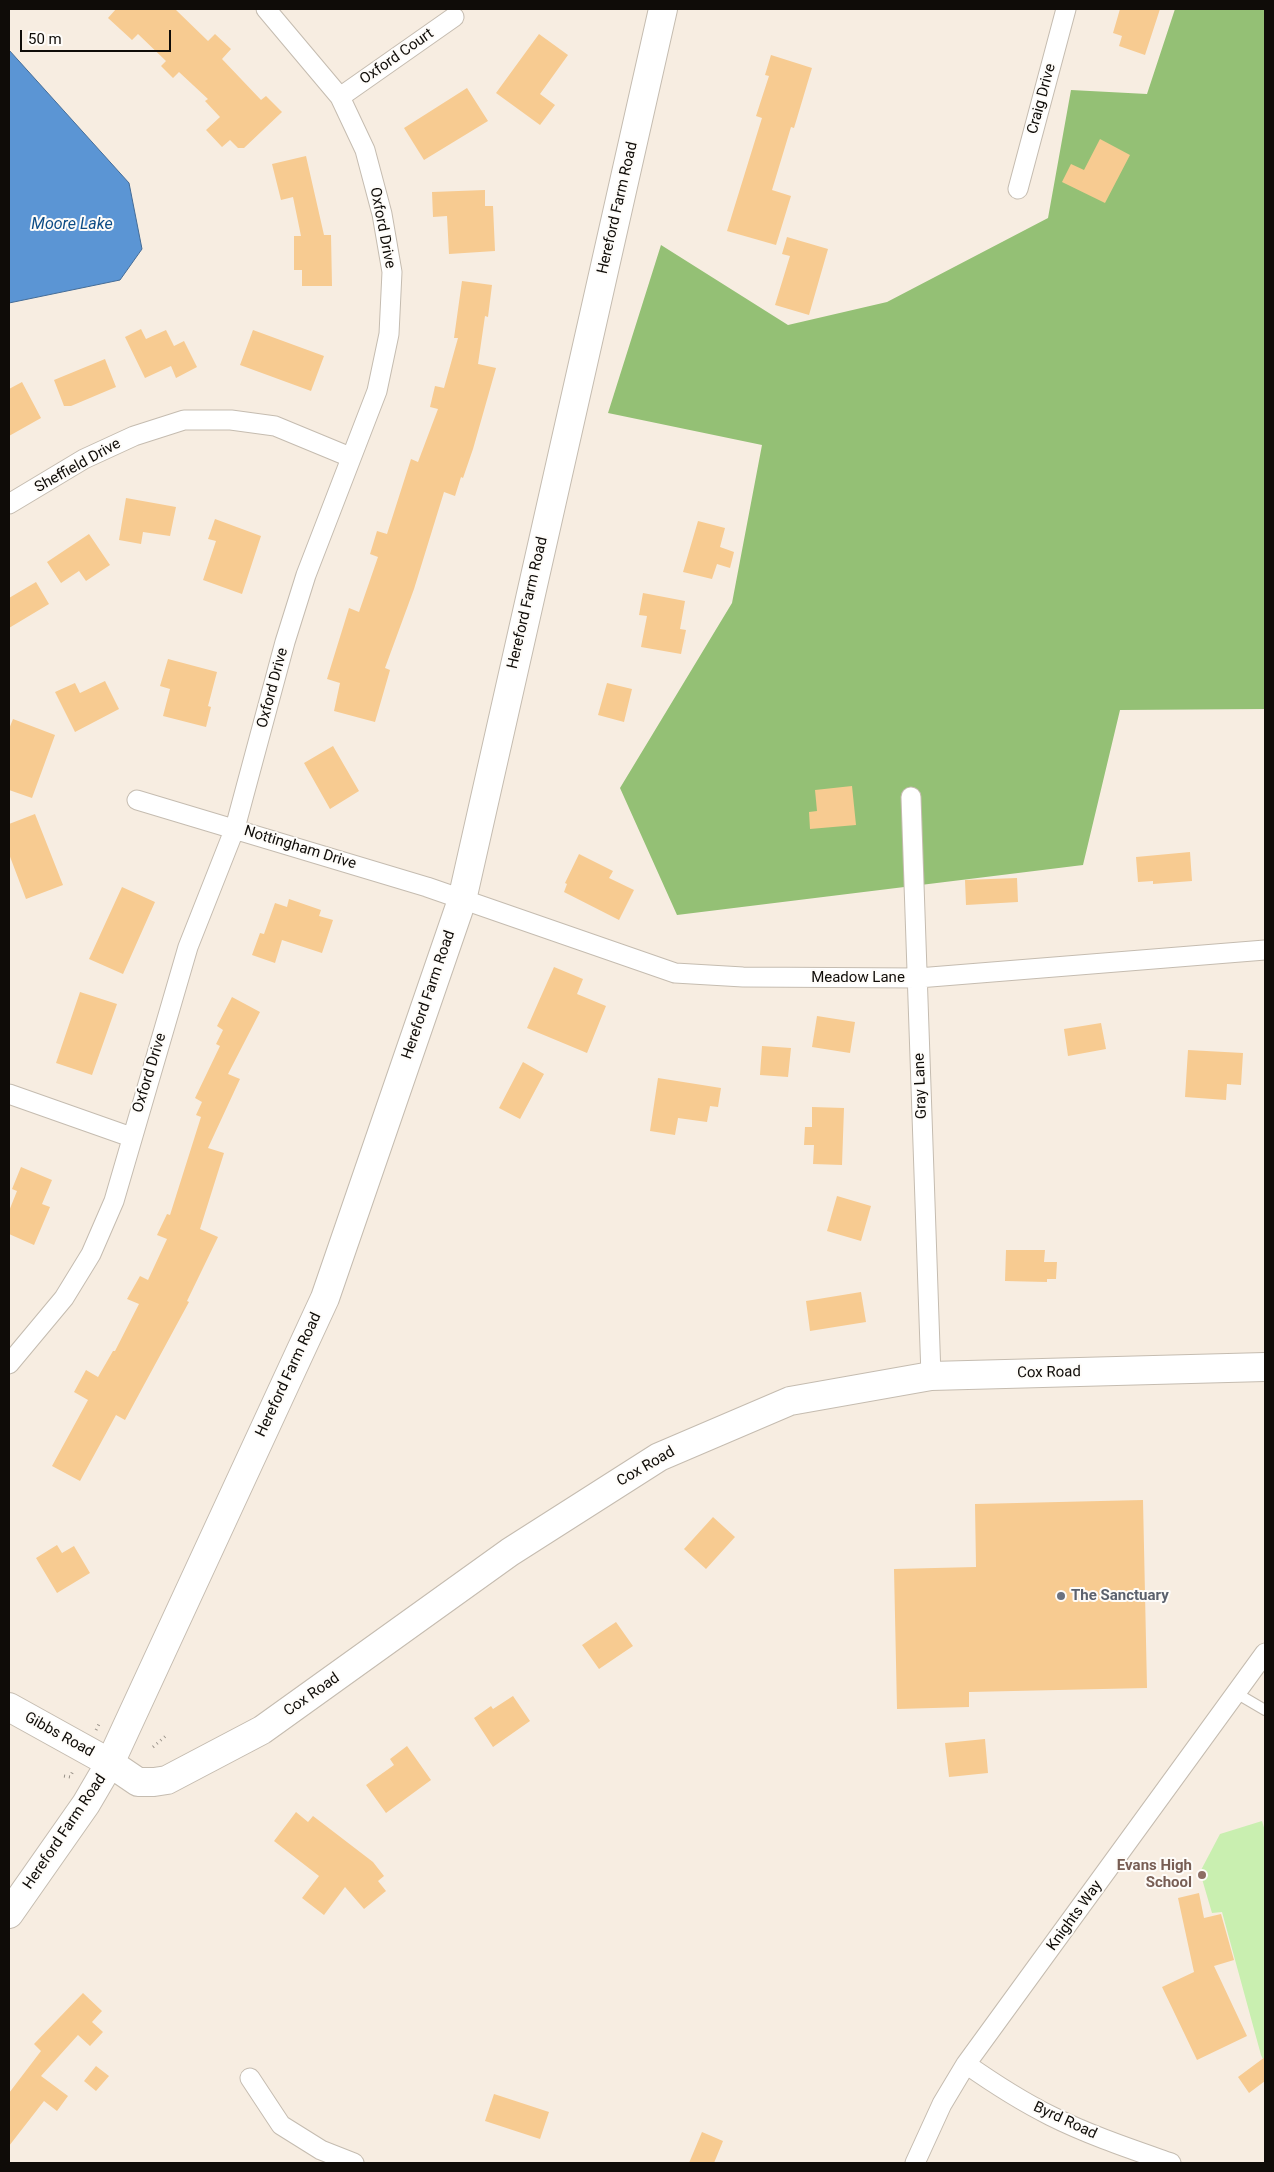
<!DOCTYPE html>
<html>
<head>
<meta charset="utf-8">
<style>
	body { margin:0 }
	#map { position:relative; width:1274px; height:2172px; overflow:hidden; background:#f7ede1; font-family:Roboto,sans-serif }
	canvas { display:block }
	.frame { position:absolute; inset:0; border:10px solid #0f0c08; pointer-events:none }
	.scale { position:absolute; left:20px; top:30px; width:151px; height:22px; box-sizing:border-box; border:2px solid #0f0c08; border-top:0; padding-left:6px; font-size:15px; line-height:18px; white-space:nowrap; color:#0f0c08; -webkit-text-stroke:4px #fefcf9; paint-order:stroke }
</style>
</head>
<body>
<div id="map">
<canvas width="1274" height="2172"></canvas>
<div class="frame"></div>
<div class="scale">50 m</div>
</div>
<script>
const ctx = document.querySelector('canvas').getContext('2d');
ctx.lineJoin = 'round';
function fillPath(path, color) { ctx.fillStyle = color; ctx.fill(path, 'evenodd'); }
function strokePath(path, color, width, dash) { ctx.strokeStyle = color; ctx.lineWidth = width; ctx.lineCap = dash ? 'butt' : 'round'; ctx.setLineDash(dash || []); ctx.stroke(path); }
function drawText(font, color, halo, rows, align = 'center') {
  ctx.font = font + ' Roboto,sans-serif'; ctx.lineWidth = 4; ctx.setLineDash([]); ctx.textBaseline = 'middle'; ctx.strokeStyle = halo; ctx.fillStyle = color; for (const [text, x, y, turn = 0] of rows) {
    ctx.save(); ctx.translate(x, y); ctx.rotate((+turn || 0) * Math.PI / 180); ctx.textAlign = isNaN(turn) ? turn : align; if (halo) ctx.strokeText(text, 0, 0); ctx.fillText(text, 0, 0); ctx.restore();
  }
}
const green = new Path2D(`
	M1262,1821L1265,1831V2063L1261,2055L1222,1912L1212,1913L1200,1872L1220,1834Z`);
const forest = new Path2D(`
	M1175,9H1265V709L1120,710L1083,865L677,915L620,788L732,603L762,445L608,413L661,245L788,325L887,302L1048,218L1071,90L1147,94Z`);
const water = new Path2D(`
	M9,50L129,183L142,249L120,280L9,303Z`);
const building = new Path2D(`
	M116,9H175L208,41L215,34L231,49L222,59L261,100L266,96L282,112L244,148H238L230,140L222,147L206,130L220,117L205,101L208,99L179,72L173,78L161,66L166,61L138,34L132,40L108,18Z
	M1120,9H1160L1145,55L1119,46L1122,36L1113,33Z
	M539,34L568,55L540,94L555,105L540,125L496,93Z
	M771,55L812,68L794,128L791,127L772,190L791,196L776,245L727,231L762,118L756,116L769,76L765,75Z
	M467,88L488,121L424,160L404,128Z
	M1100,139L1130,155L1105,203L1062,182L1071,164L1084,170Z
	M306,156L324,235H331L332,286H302V270H294V236H301L293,197L281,200L272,164Z
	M485,190V206H493L495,251L449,254L447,216L433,217L432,192Z
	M787,237L828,249L809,315L775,305L790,256L782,254Z
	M462,281L492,285L488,317L485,316L478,364L496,368L473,449L463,478L461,477L455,496L444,492L414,589L385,668L390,670L375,722L334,711L340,683L327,679L349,608L359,612L378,557L370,554L377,531L387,534L411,459L418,462L438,409L430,407L435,386L444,388L458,338H454Z
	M141,329L146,339L166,330L174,346L184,341L197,367L176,378L171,366L145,378L125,337Z
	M253,330L324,356L311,391L240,365Z
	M105,359L116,387L71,406H64L54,380Z
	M22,382L41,418L9,436V389Z
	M126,498L176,507L170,536L143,532L141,544L119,540Z
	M215,519L261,536L242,594L203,580L216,541L208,539Z
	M698,521L725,528L720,547L734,552L730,568L717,564L712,579L683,572Z
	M89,534L110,565L86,581L79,571L61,583L47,562Z
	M36,582L49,604L9,628V598Z
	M643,593L685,601L680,629L686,630L681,654L641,647L647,616L639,615Z
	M168,659L217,672L208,706L211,707L206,727L163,716L170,689L160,686Z
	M105,681L119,709L75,732L55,692L75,683L80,693Z
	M607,683L632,689L624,722L598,715Z
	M13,719L55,735L32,798L9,790V729Z
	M333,746L359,791L330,809L304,763Z
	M852,786L856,825L810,829L809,812L817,811L815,790Z
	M35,814L63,885L26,899L9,854V824Z
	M1190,852L1192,881L1153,884V881L1138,882L1136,857Z
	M579,854L613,871L609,878L634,890L619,920L564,892L567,884L565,883Z
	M1017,878L1018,902L966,905L965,880Z
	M122,887L155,902L123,974L89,959Z
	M289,899L321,910L319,916L333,920L322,953L282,940L275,963L252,955L260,933L264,934L275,903L287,907Z
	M554,967L583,979L577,994L606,1006L587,1053L527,1028Z
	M80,992L117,1004L92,1075L56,1063Z
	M232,997L260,1012L228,1074L240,1079L208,1148L224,1153L200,1229L218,1237L187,1301L189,1302L125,1420L116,1415L80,1481L52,1466L88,1400L74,1392L86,1370L98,1377L113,1351H115L139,1304L127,1299L140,1276L148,1280L167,1239L157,1235L167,1214L170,1215L201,1117L196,1115L202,1102L195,1098L220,1046L216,1044L223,1030L217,1026Z
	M817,1016L855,1022L850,1053L812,1047Z
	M1101,1023L1106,1049L1068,1056L1064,1029Z
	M762,1046L791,1048L788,1077L760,1075Z
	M1188,1050L1243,1053L1241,1085L1227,1084L1226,1100L1185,1097Z
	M523,1062L544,1074L520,1119L499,1108Z
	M658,1078L721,1088L718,1107L710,1106L707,1122L678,1118L675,1135L650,1131Z
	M812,1107L844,1108L842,1165L813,1164L814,1145H804L805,1127H812Z
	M21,1167L52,1180L42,1204L50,1207L34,1245L9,1234V1211L17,1191L12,1189Z
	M837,1196L871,1206L861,1241L827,1231Z
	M1006,1250H1045L1044,1262H1057L1056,1279H1047V1282L1005,1281Z
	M861,1292L866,1322L810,1331L806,1301Z
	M1143,1500L1147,1688L969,1692V1707L897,1709L894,1569L976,1567L975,1504Z
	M713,1517L735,1537L706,1569L684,1549Z
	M57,1545L62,1553L74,1546L90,1573L57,1593L36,1558Z
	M616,1622L633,1646L599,1669L582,1645Z
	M513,1696L530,1721L493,1747L474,1718L491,1706L493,1709Z
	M985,1739L988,1773L949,1777L945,1743Z
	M407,1746L431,1780L386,1813L366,1785L394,1765L390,1759Z
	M296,1812L308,1822L313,1816L373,1862L384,1876L378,1881L386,1891L364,1909L345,1887L324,1915L302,1898L319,1876L274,1841Z
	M1199,1893L1204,1918L1221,1914L1234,1960L1214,1966L1247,2036L1197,2060L1162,1987L1194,1972L1178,1898Z
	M83,1993L102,2011L92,2022L103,2032L90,2046L78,2035L41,2076L68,2096L57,2111L44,2101L9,2146V2093L41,2051L34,2044Z
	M1265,2057V2081L1249,2093L1238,2077Z
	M96,2066L109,2076L96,2091L84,2081Z
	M494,2094L549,2112L540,2139L485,2121Z
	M702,2132L723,2141L714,2163H689Z`);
const path = new Path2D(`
	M96,1730L100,1722
	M153,1747L168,1734
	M64,1776L70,1777L73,1771`);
const lane = new Path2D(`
	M1236,1693L1265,1710`);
const street = new Path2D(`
	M340,97L454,17
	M1018,189L1066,9
	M9,504L84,459L134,436L184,420H231L275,426L350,457
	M911,797L931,1376
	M137,800L427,887L675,973L743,977L918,978L1265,950
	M9,1094L131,1137
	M9,1364L64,1298L91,1254L114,1201L188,947L235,828L285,642L306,575L377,391L389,334L392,272L382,214L365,150L340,97L266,9
	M966,2064C993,2083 1021,2101 1051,2116C1089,2135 1131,2149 1171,2163
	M250,2078L281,2125L321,2150L354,2163
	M915,2163L942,2104L966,2064L1265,1653`);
const secondary = new Path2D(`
	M9,1707L110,1763L138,1782H154L167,1780L262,1730L510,1552L659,1457L790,1401L931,1376L1265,1367
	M9,1914L86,1804L110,1763L325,1298L462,900L663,9`);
const markers = [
	[1061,1596,5,"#6b7280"],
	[1202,1875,5,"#8d6e63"]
];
const streetNames = [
	["Oxford Court",397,57,-35],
	["Craig Drive",1042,99,-75],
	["Hereford Farm Road",618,208,-77],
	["Oxford Drive",382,228,79],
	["Sheffield Drive",78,466,-29],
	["Hereford Farm Road",528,603,-77],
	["Oxford Drive",273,688,-75],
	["Nottingham Drive",300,848,17],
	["Meadow Lane",858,978],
	["Hereford Farm Road",429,995,-71],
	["Oxford Drive",150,1073,-73],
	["Gray Lane",921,1086,-92],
	["Cox Road",1049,1373,-1],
	["Hereford Farm Road",289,1375,-65],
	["Cox Road",646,1467,-30],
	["Cox Road",312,1695,-35],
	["Gibbs Road",59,1735,29],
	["Hereford Farm Road",65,1832,-56],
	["Knights Way",1075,1916,-54],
	["Byrd Road",1065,2121,25]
];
const worshipNames = [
	["The Sanctuary",1071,1596]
];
const educationNames = [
	["Evans High",1192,1866],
	["School",1192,1883]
];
const waterNames = [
	["Moore Lake",72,225]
];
fillPath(green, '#c9efb0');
fillPath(forest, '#94c075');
fillPath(water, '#5b95d4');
strokePath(water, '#446c97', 1);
fillPath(building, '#f7cb91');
strokePath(lane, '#c5bcb0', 12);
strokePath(street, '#c5bcb0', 21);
strokePath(secondary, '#c5bcb0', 30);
strokePath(path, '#999289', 3, [1, 4]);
strokePath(lane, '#fff', 10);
strokePath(street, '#fff', 19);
strokePath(secondary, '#fff', 28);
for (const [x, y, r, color] of markers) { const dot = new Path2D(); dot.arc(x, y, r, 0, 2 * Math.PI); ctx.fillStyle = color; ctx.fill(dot); strokePath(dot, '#fefcf9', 2); }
drawText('15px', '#0f0c08', '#fefcf9', streetNames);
drawText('bold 15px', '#5b616d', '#fefcf9', worshipNames, 'left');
drawText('bold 15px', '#785e54', '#fefcf9', educationNames, 'right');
drawText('italic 16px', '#0c4c85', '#fefcf9', waterNames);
</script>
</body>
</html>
